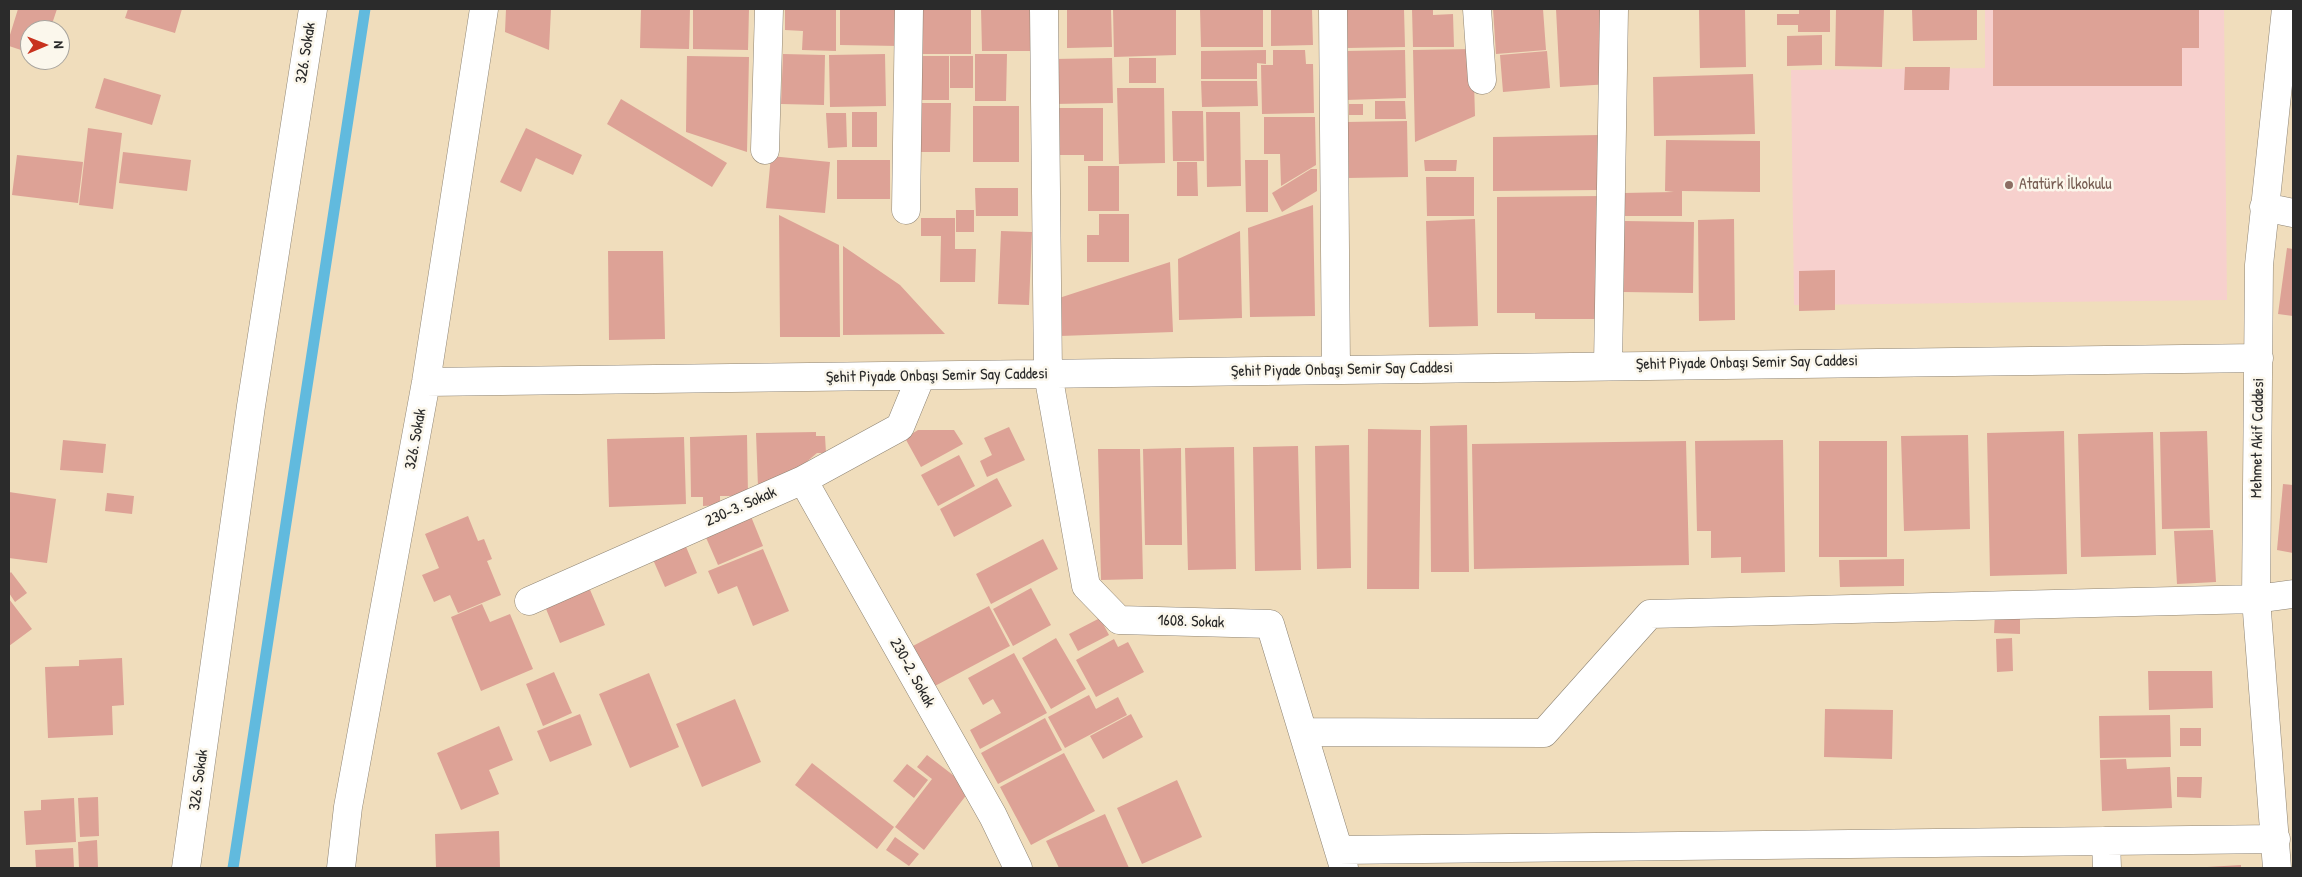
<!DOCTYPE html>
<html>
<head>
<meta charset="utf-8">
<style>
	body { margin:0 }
	#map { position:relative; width:2302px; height:877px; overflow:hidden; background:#f0ddbc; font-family:"Patrick Hand",sans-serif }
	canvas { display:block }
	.frame { position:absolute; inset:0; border:10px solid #2b2b2b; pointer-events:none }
	.north { position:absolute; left:20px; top:20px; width:50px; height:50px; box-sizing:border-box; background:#fbf7ec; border:1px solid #a8a59f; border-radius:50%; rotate:89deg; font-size:14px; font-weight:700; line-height:20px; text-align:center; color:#2b2b2b }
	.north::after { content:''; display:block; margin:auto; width:18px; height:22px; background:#c8321e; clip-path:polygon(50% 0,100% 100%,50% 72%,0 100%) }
</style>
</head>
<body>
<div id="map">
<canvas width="2302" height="877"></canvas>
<div class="frame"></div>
<div class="north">N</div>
</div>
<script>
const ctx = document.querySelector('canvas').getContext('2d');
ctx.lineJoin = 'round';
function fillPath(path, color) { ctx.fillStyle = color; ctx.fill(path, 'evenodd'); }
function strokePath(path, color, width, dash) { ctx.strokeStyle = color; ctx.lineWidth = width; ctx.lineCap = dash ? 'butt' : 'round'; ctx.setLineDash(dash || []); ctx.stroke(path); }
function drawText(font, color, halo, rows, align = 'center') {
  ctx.font = font + ' "Patrick Hand",sans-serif'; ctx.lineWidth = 5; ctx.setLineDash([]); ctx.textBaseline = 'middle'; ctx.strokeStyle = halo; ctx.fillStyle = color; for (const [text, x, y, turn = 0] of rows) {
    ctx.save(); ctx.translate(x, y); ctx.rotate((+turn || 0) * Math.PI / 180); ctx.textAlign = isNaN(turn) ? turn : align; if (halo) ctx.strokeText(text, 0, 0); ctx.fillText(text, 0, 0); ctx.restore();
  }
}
const built = new Path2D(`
	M1985,9H2224L2227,300L1794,305L1791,70L1985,68Z`);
const stream = new Path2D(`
	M233,868L365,9`);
const building = new Path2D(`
	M18,9H57L50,30H30V53L9,46V38Z
	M128,9H182L175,33L125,18Z
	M506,9H551L549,50L505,32Z
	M641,9H690L689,49L640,48Z
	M693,9H749L748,50L693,49Z
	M785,9H836V51L802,50L803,31L785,30Z
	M840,9H899V46L840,45Z
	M915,9H971V54H915Z
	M981,9H1035V51H982Z
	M1067,9H1111L1112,47L1067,48Z
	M1113,9H1176V55L1114,57Z
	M1200,9H1263V47H1201Z
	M1271,9H1312L1313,45L1271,46Z
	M1346,9H1404L1405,47L1347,48Z
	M1412,9H1433V15L1453,14L1454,47H1413Z
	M1493,9H1543L1546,50L1496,54Z
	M1556,9H1607L1611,84L1560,87Z
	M1699,9H1745L1746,67L1700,68Z
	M1799,9H1830V32H1798V25H1777V14H1799Z
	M1836,9H1884L1882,67L1835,66Z
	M1912,9H1977V40L1913,41Z
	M1993,9H2199V48H2182V86H1993Z
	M1822,35V65L1787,66V36Z
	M1473,49L1475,116L1415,142L1413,50Z
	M1266,50V64L1257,63V79H1201V51Z
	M1273,50H1305L1306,64H1313L1314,113L1262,114L1261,65H1273Z
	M1405,50L1406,98L1346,100L1345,51Z
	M1547,51L1550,88L1503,92L1500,55Z
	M783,54L825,55L824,105L781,104Z
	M885,54L886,106L830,107L829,55Z
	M975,54H1007L1006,101H975Z
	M687,56L749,57L747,152L686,132Z
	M919,56H949V100H919Z
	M950,56H973V88H950Z
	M1112,58L1113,103L1053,104V59Z
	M1129,58H1156V83H1129Z
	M1905,67H1950L1949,90H1904Z
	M1753,74L1755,134L1654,136L1653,77Z
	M104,78L161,95L152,125L95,108Z
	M1201,81H1257L1258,106L1202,107Z
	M1117,88H1164L1165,163L1119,164Z
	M621,99L727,163L712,187L607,124Z
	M1375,101H1405L1406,119H1375Z
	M918,103H951L950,152H918Z
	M1349,104H1363V115H1349Z
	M973,106H1019V162H973Z
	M1058,108H1103V161H1084V155H1058Z
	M1172,111H1203L1204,161H1173Z
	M852,112H877V147H852Z
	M1206,112H1240L1241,186L1207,187Z
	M826,113H846L847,147L828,148Z
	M1264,117H1315L1316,165L1281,186L1280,154H1264Z
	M1407,121L1408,177L1347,178L1346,122Z
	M88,128L122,133L113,209L79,205Z
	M526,128L582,155L573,175L536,158L521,192L500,182Z
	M1599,135V190L1493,191V137Z
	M1666,140L1760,141V192L1682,191V216H1624L1623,193L1674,192L1665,191Z
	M123,152L191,160L187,191L119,183Z
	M17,155L83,162L78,203L12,195Z
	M771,156L830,162L825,213L766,208Z
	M837,160H890V199H837Z
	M1245,160H1268V212H1246Z
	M1424,160H1457L1456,171H1425Z
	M1177,162H1197L1198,196H1177Z
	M1088,166H1119V211H1088Z
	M1311,169H1317V191L1282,212L1272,193Z
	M1426,177H1474V216H1427Z
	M975,188H1018V216H976Z
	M1602,196L1603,319H1535V313H1497V197Z
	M1313,205L1315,316L1250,317L1248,228Z
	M956,210H974V232H956Z
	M1099,214H1129V262H1087V235H1099Z
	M779,215L839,245L840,337H780Z
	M921,218H955V249H976L975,282H940L941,236H921Z
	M1475,219L1478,326L1429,327L1426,221Z
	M1734,219L1735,320L1699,321L1698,220Z
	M1624,221L1694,222L1693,293L1623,292Z
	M1001,231L1032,232L1029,305L998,304Z
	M1240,231L1242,318L1179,320L1178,259Z
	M843,246L900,285L945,334L843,335Z
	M2287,248L2293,249V316L2278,314Z
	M608,251H663L665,339L609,340Z
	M1170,262L1173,332L1060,336L1059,298Z
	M1835,270V310L1799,311V271Z
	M1467,425L1469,572H1431L1430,426Z
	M1009,427L1025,460L987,477L980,461L992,455L984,438Z
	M1368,429L1421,430L1419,589H1367Z
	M918,430H954L963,444L921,467L905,438Z
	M2064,431L2067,574L1990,576L1987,433Z
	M2207,431L2210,528L2162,529L2160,432Z
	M816,432V436H825L826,453H817L778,486L758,487L756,433Z
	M2153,432L2156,555L2081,557L2078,434Z
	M747,435L748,496H720V505L703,506V497H691L690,437Z
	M1968,435L1970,529L1904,531L1901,436Z
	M684,437L686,504L609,507L607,439Z
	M63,440L106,444L103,473L60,470Z
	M1783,440L1785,572L1741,573V557L1711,558V531H1697L1695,441Z
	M1686,441L1689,565L1474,569L1472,444Z
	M1819,441H1887V557H1819Z
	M1349,445L1351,568L1317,569L1315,446Z
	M1298,446L1301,570L1255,571L1253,447Z
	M1234,447L1236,569L1188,570L1185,448Z
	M1181,448L1182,545H1145L1143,449Z
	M1098,449H1140L1143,579L1101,580Z
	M959,455L975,486L938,506L921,475Z
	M997,478L1012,506L954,537L940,509Z
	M2283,484L2293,485V553L2277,550Z
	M9,492L56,499L47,563L9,558Z
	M107,493L134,496L132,514L105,511Z
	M750,514L763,546L718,565L704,533Z
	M468,516L478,541L484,539L492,559L487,561L501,595L458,613L450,595L434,602L422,575L439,568L425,534Z
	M2213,530L2216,582L2177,584L2174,531Z
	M1043,539L1058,569L991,604L976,574Z
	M684,542L697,573L665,587L651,555Z
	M763,549L789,611L753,626L737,586L718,594L708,571Z
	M1904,559V586L1840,587L1839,560Z
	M11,572L27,593L15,602L9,593V574Z
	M588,585L605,625L560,643L544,604Z
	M1031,588L1051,625L1013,646L993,609Z
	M9,599L32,629L9,646Z
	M482,604L490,622L510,614L533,669L481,691L451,617Z
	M989,606L1010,646L933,687L911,647Z
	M1995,612L2020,613V634L1994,633Z
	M1100,618L1109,635L1078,651L1069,634Z
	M1056,638L1086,689L1051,709L1022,658Z
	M2012,638L2013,671L1997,672L1996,639Z
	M1114,639L1118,647L1128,642L1144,672L1096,697L1076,660Z
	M1014,653L1047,713L980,749L970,730L1001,713L993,699L983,705L968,678Z
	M122,658L124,705L112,706L113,735L48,738L45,667L79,666V660Z
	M2148,671H2212L2213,708L2149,710Z
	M554,672L572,713L543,726L526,684Z
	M649,673L679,747L630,768L599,694Z
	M1089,695L1096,709L1118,697L1127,715L1065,748L1048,717Z
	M735,699L761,762L702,787L676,724Z
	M1825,709L1893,710L1892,759L1824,757Z
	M580,714L592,745L550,762L537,731Z
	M1131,714L1143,737L1103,759L1090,736Z
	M2170,715L2171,757L2100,758L2099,716Z
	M1045,718L1062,750L998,784L981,753Z
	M499,726L513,760L489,770L499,794L461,810L437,753Z
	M2180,728H2201V746H2180Z
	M1064,753L1095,811L1031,845L1000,787Z
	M927,755L971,789L924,850L895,827L932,779L917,767Z
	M2126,759L2127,769L2170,767L2172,808L2102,811L2100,760Z
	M812,763L894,827L877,849L795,785Z
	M907,764L928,780L914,798L893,781Z
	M2177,777H2202L2201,798L2177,797Z
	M1177,780L1202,837L1142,864L1117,808Z
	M98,797L99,836L80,837L78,798Z
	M74,798L76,842L26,845L24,811L41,810V800Z
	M1105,814L1129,868H1059L1046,841Z
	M499,831L500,868H436L435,834Z
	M895,837L919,854L909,866L886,850Z
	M97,840L98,868H79L78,842Z
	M73,848L74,868H36L35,850Z
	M2241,865V868H2207V867Z`);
const minor = new Path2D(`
	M1044,9L1048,374L1086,586L1119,620L1270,624L1344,868
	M1333,9L1336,370
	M1477,9L1482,80
	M765,150L769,9
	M2264,207L2293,213
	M906,210L909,9
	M1608,365L1614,9
	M426,382L2259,358
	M803,480L993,816L1018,868
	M529,601L803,480L900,427L921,376
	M1303,732L1544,733L1650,614L2256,599L2293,594
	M2106,841L2107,868
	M1339,850L2276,839
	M186,868L251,406L313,9
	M341,868L348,807L426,382L484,9
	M2277,868L2256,599L2259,265L2286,9`);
const markers = [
	[2009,185,5,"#8d6e63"]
];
const streetNames = [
	["326. Sokak",306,53,-81],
	["Şehit Piyade Onbaşı Semir Say Caddesi",1747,363,-1],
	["Şehit Piyade Onbaşı Semir Say Caddesi",1342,370,-1],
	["Şehit Piyade Onbaşı Semir Say Caddesi",937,376,-1],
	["Mehmet Akif Caddesi",2258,438,-89],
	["326. Sokak",416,439,-80],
	["230-3. Sokak",741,507,-24],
	["1608. Sokak",1191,622,2],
	["230-2. Sokak",912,673,61],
	["326. Sokak",199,780,-82]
];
const educationNames = [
	["Atatürk İlkokulu",2019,185]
];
fillPath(built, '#f7d0cd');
strokePath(stream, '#61bade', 11);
fillPath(building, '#dda296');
strokePath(minor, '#8e8474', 29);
strokePath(minor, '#fff', 28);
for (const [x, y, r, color] of markers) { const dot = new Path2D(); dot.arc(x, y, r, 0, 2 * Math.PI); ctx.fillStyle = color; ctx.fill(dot); strokePath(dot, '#fbf7ec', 2); }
drawText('16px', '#2b2b2b', '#fbf7ec', streetNames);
drawText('16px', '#785e54', '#fbf7ec', educationNames, 'left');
</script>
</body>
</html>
